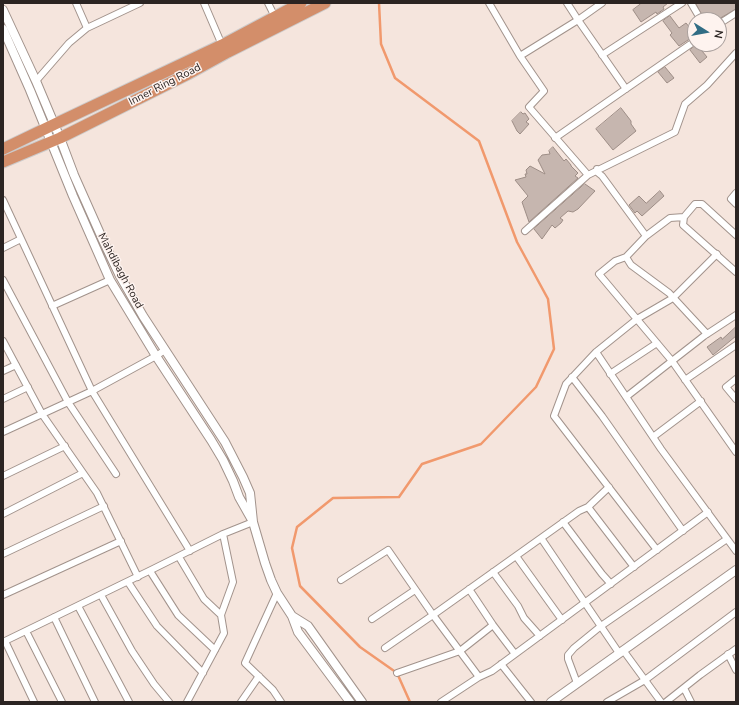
<!DOCTYPE html>
<html>
<head>
<meta charset="utf-8">
<style>
	body { margin:0 }
	#map { position:relative; width:739px; height:705px; overflow:hidden; background:#f5e5dd; font-family:"Nunito Sans",sans-serif }
	canvas { display:block }
	.frame { position:absolute; inset:0; border:4px solid #2b2422; pointer-events:none }
	.north { position:absolute; left:687px; top:12px; width:40px; height:40px; box-sizing:border-box; background:#fef3ef; border:1px solid #aaa09d; border-radius:50%; rotate:101deg; font-size:11px; font-weight:700; line-height:16px; text-align:center; color:#2b2422 }
	.north::after { content:''; display:block; margin:auto; width:14px; height:18px; background:#316d85; clip-path:polygon(50% 0,100% 100%,50% 72%,0 100%) }
</style>
</head>
<body>
<div id="map">
<canvas width="739" height="705"></canvas>
<div class="frame"></div>
<div class="north">N</div>
</div>
<script>
const ctx = document.querySelector('canvas').getContext('2d');
ctx.lineJoin = 'round';
function strokePath(path, color, width, dash) { ctx.strokeStyle = color; ctx.lineWidth = width; ctx.lineCap = dash ? 'butt' : 'round'; ctx.setLineDash(dash || []); ctx.stroke(path); }
function fillPath(path, color) { ctx.fillStyle = color; ctx.fill(path, 'evenodd'); }
function drawText(font, color, halo, rows, align = 'center') {
  ctx.font = font + ' "Nunito Sans",sans-serif'; ctx.lineWidth = 3; ctx.setLineDash([]); ctx.textBaseline = 'middle'; ctx.strokeStyle = halo; ctx.fillStyle = color; for (const [text, x, y, turn = 0] of rows) {
    ctx.save(); ctx.translate(x, y); ctx.rotate((+turn || 0) * Math.PI / 180); ctx.textAlign = isNaN(turn) ? turn : align; if (halo) ctx.strokeText(text, 0, 0); ctx.fillText(text, 0, 0); ctx.restore();
  }
}
const stream = new Path2D(`
	M379,3L381,44L395,78L479,141L517,242L548,299L554,349L536,387L481,444L422,464L399,497L333,498L297,527L292,548L300,586L360,647L397,673L410,702`);
const building = new Path2D(`
	M642,3H668L663,7L664,9L657,14L656,12L641,22L633,10Z
	M696,3H736V9L717,20H705Z
	M670,16L679,28L686,23L695,34L691,37V38L679,46L670,35L672,33L663,21Z
	M697,45L707,57L700,63L690,50Z
	M665,67L674,78L667,83L658,72Z
	M621,108L631,121V124L636,131L613,150L596,129Z
	M521,112L523,114L525,113L529,119L526,122L529,124L520,134L517,131L512,121Z
	M553,147L564,161L566,159L571,165V166L578,173L575,176L578,178L529,222L522,202L528,196L515,180L526,177L525,174H527L526,170L530,166L545,174L538,160L542,155L550,154L549,151Z
	M585,184L595,191L578,209L573,212L568,211L560,218L563,220L561,223L555,228L552,225L542,239L534,229Z
	M660,191L664,196L642,216L637,211L635,213L629,205L639,196L646,203Z
	M736,327V336L713,355L707,347L721,337L722,339Z`);
const minor = new Path2D(`
	M76,3L87,28L140,3
	M204,3L222,45
	M268,3L275,17
	M489,3L520,56L544,91L529,107L588,175
	M567,3L578,20L626,89
	M691,3L701,20
	M719,24L736,13
	M602,55L682,3
	M520,56L578,20L602,3
	M36,81L69,43L87,28
	M555,138L695,41
	M597,169V172L602,176L646,236
	M736,193L731,199L736,204
	M3,200L92,391L190,551
	M525,231L588,175L675,132L685,104L707,85L736,53
	M736,235L702,204H695L684,217L683,225L736,272
	M3,248L21,239
	M717,254L673,298L637,319L596,352L661,449L736,551
	M626,257L631,265L669,293L707,334
	M3,280L68,402L116,474
	M52,306L110,280
	M736,315L704,336L672,361L736,452
	M3,341L42,414L97,493L138,577
	M596,352L566,384L554,416L657,550
	M3,371L16,365
	M610,374L657,343
	M572,377L602,416L683,531
	M736,379L726,387L736,399
	M685,380L736,345
	M626,397L672,361L599,274L615,261L626,257L646,236L670,218L684,217
	M3,399L28,387
	M3,432L92,391L156,356L165,350
	M653,437L701,401
	M3,476L65,446
	M588,507L609,487
	M3,514L83,473
	M563,522L602,574L611,584
	M541,538L619,653
	M3,554L104,506
	M516,556L562,620
	M179,557L204,599L221,615
	M634,567L588,507L579,511L433,615L479,677L492,671L708,512
	M150,571L178,615L215,650
	M493,572L518,606L524,618L540,636
	M341,580L388,550L433,615L385,648
	M128,582L157,626L203,673
	M469,589L493,625L515,654
	M277,593L245,663L273,690L281,702
	M3,595L121,541
	M101,595L132,651L154,684L169,702
	M78,606L129,702
	M54,617L95,702
	M372,619L415,590
	M26,631L62,702
	M5,641L34,702
	M3,642L153,569L223,534L253,522
	M623,650L661,702
	M728,654L736,670
	M501,664L531,702
	M397,673L460,651L493,625
	M577,683L568,659V655L574,648L601,626L727,539
	M684,688L691,702
	M187,702L224,633L221,615L233,582L223,534
	M241,702L259,676
	M441,702L479,677
	M607,702L645,680L736,612
	M666,702L700,675L736,649`);
const tertiary = new Path2D(`
	M3,10L36,81L60,138L74,175L102,238L120,276L143,316L225,442L243,477L250,493L253,522L265,563L271,580L277,593L292,616L298,632L350,702
	M3,29L30,90L73,196L110,280L156,356L211,440L223,460L233,481L239,497L252,520
	M292,616L308,626L362,702
	M551,702L736,570`);
const trunk = new Path2D(`
	M3,149L55,124L222,45L301,3
	M3,162L60,138L188,74L228,52L325,3`);
const streetNames = [
	["Inner Ring Road",165,85,-27],
	["Mahdibagh Road",120,271,62]
];
strokePath(stream, '#f1996d', 2.5);
fillPath(building, '#c6b6af');
strokePath(building, '#9d8d86', 1);
strokePath(minor, '#a2938c', 8);
strokePath(tertiary, '#a2938c', 10);
strokePath(trunk, '#cccaca', 13);
strokePath(minor, '#fff', 6);
strokePath(tertiary, '#fff', 8);
strokePath(trunk, '#d38e6a', 11);
drawText('11px', '#2b2422', '#fef3ef', streetNames);
</script>
</body>
</html>
